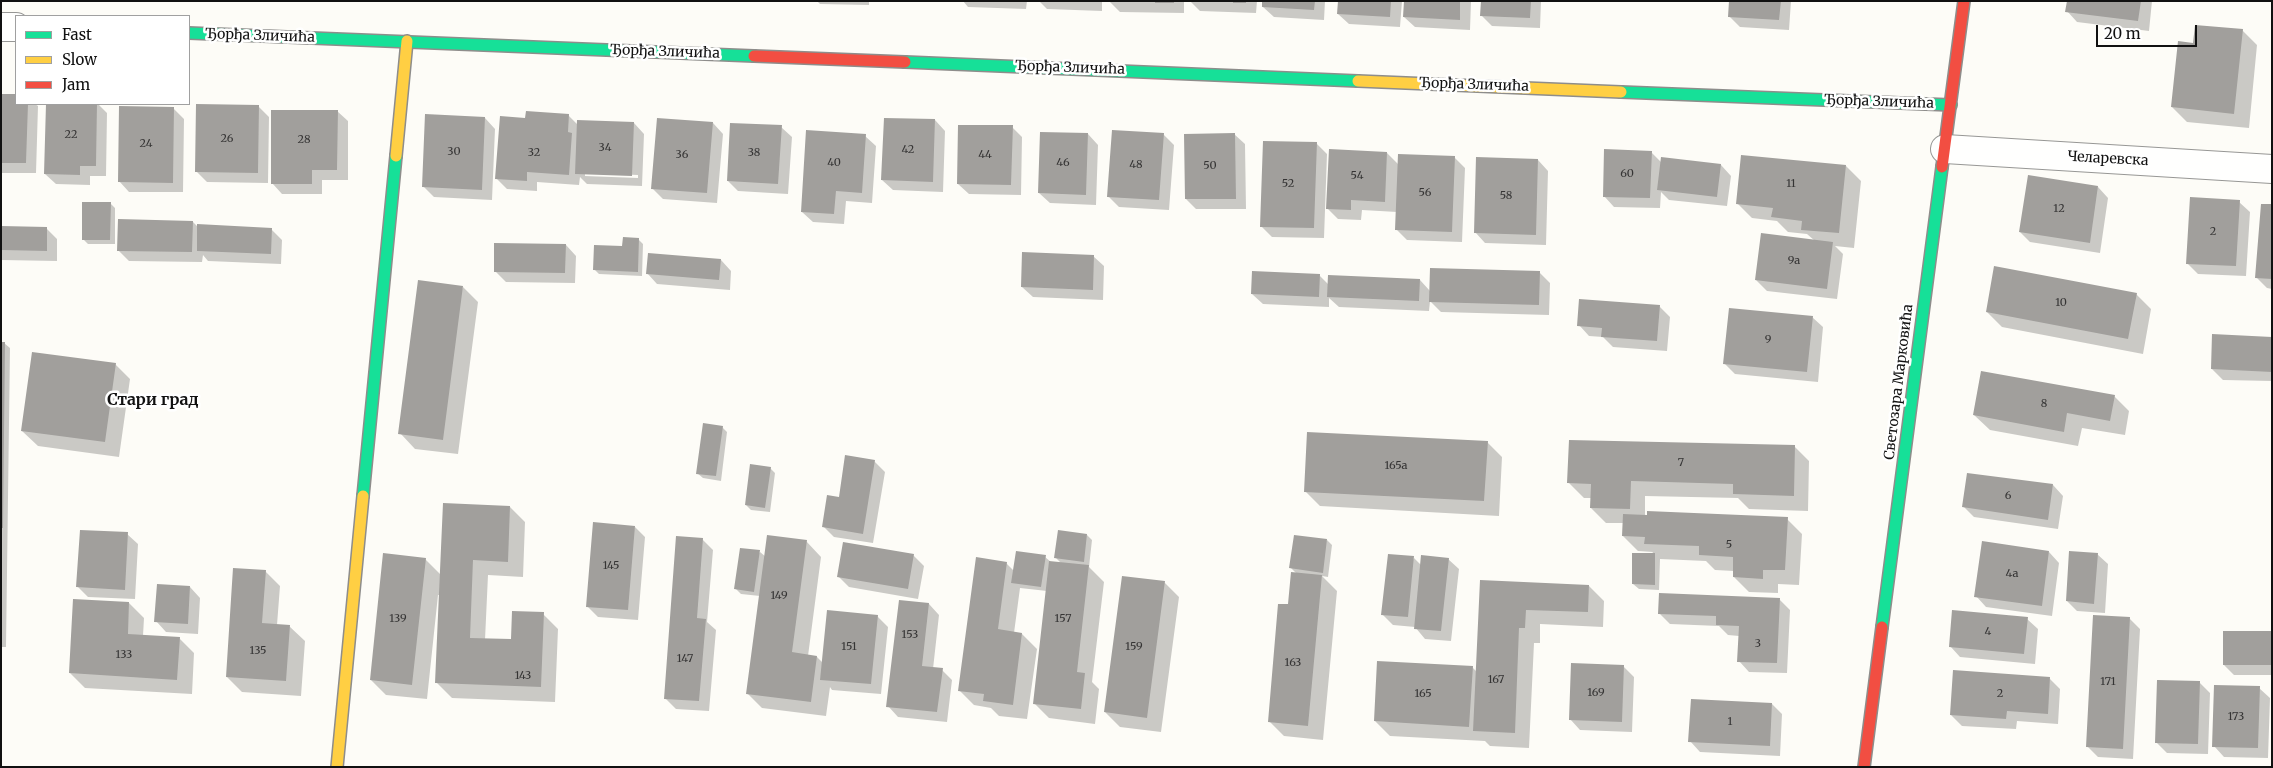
<!DOCTYPE html>
<html>
<head>
<meta charset="utf-8">
<style>
	body { margin:0 }
	#map { position:relative; width:2273px; height:768px; overflow:hidden; background:#fdfcf7; font-family:Merriweather,serif }
	canvas { display:block }
	.frame { position:absolute; inset:0; border:2px solid #111; pointer-events:none }
	.legend { position:absolute; left:15px; top:15px; width:175px; height:90px; box-sizing:border-box; background:#fff; border:1px solid #a0a0a0; margin:0; padding:6px 9px; list-style:none; font-size:15px; color:#111 }
	.legend li { display:flex; align-items:center; gap:10px; height:25px }
	.legend b { width:25px; border:1px solid #a0a0a0 }
	.scale { position:absolute; left:2096px; top:25px; width:101px; height:22px; box-sizing:border-box; border:2px solid #111; border-top:0; padding-left:6px; font-size:15px; line-height:18px; white-space:nowrap; color:#111; -webkit-text-stroke:4px #fff; paint-order:stroke }
</style>
</head>
<body>
<div id="map">
<canvas width="2273" height="768"></canvas>
<div class="frame"></div>
<ul class="legend">
<li><b style="height:6px;background:#16e098"></b>Fast</li>
<li><b style="height:6px;background:#ffcf43"></b>Slow</li>
<li><b style="height:6px;background:#f24e42"></b>Jam</li>
</ul>
<div class="scale">20 m</div>
</div>
<script>
const ctx = document.querySelector('canvas').getContext('2d');
ctx.lineJoin = 'round';
function fillPath(path, color) { ctx.fillStyle = color; ctx.fill(path, 'evenodd'); }
function strokePath(path, color, width, dash) { ctx.strokeStyle = color; ctx.lineWidth = width; ctx.lineCap = dash ? 'butt' : 'round'; ctx.setLineDash(dash || []); ctx.stroke(path); }
function drawText(font, color, halo, rows, align = 'center') {
  ctx.font = font + ' Merriweather,serif'; ctx.lineWidth = 5; ctx.setLineDash([]); ctx.textBaseline = 'middle'; ctx.strokeStyle = halo; ctx.fillStyle = color; for (const [text, x, y, turn = 0] of rows) {
    ctx.save(); ctx.translate(x, y); ctx.rotate((+turn || 0) * Math.PI / 180); ctx.textAlign = isNaN(turn) ? turn : align; if (halo) ctx.strokeText(text, 0, 0); ctx.fillText(text, 0, 0); ctx.restore();
  }
}
const shadow = new Path2D(`
	M817,1H869V5L820,4Z
	M902,1H947V2Z
	M963,1H1027L1026,9L968,7Z
	M1039,1H1102V11L1047,9Z
	M1109,1H1184V13L1120,12Z
	M1190,1H1257L1256,13L1200,11Z
	M1264,1H1325L1324,20L1274,17L1263,7Z
	M1339,1H1402L1400,27L1349,24L1338,14Z
	M1405,1H1471L1470,30L1415,27L1404,17Z
	M1482,1H1541L1540,28L1492,26L1482,16Z
	M1730,1H1791L1789,30L1740,27L1729,16Z
	M2068,1H2152L2149,31L2077,22L2067,11Z
	M2242,30L2257,45L2249,128L2187,122L2172,107L2194,44Z
	M1,95L16,96V104H35L38,106L36,173H1Z
	M47,104H98L107,113L106,176H90V185L56,184L45,174Z
	M258,106L269,117L268,183L207,182L196,171Z
	M173,108L184,119L183,192H129L119,181Z
	M337,111L348,121V180H322V194H282L272,183Z
	M568,115L578,125L634,123L644,134L642,186L587,184L580,177L579,185L537,182V191L507,189L497,179L526,119ZM585,173L638,175V178L585,176Z
	M485,118L495,129L492,200L434,197L423,186Z
	M935,120L945,131L943,192L893,190L882,180Z
	M713,123L723,134L717,203L663,199L652,188Z
	M781,127L792,137L788,194L738,191L728,181Z
	M1012,127L1022,137L1021,195L969,194L958,184Z
	M1088,134L1098,145L1096,205L1050,203L1039,193Z
	M1163,134L1174,145L1169,210L1119,207L1109,197Z
	M1234,134L1245,144L1246,209H1196L1186,199Z
	M865,136L876,146L872,203L846,201L844,224L813,222L802,212Z
	M1316,143L1327,154L1324,238L1272,237L1261,226Z
	M1651,152L1661,162L1721,165L1731,176L1727,206L1669,200L1661,192L1660,208L1614,207L1604,196Z
	M1387,153L1399,165L1454,157L1465,168L1462,242L1407,240L1396,229L1397,212L1362,210L1361,220L1338,219L1327,208Z
	M1538,160L1548,171L1546,245L1485,243L1475,232Z
	M1846,166L1861,181L1854,248L1835,246L1843,254L1837,299L1767,291L1756,280L1815,241L1807,234L1788,232L1777,221L1752,218L1737,203Z
	M2098,187L2108,198L2100,253L2030,242L2020,232Z
	M2239,202L2250,212L2246,276L2198,274L2187,263Z
	M110,203L115,208V244H88L83,239Z
	M2272,206V289L2267,288L2257,278Z
	M193,222L199,228L271,229L282,240L281,264L208,261L203,255L202,262L129,261L118,250Z
	M1,228L47,229L57,239V261L1,260Z
	M638,239L643,244L642,276L599,274L594,269Z
	M566,245L576,256L575,283L506,282L495,271Z
	M1093,256L1104,266L1103,300L1033,297L1022,287Z
	M721,260L731,271L730,290L657,284L647,273Z
	M1539,272L1550,283L1549,315L1441,312L1430,301L1429,311L1339,307L1329,298V307L1263,304L1252,294L1319,275L1329,285L1420,280L1430,291Z
	M463,287L478,302L458,454L415,449L400,433Z
	M2136,294L2151,309L2143,354L2002,327L1987,312Z
	M1659,306L1670,317L1667,351L1613,347L1603,337L1589,336L1579,325Z
	M1812,317L1823,327L1818,382L1735,374L1724,363Z
	M2272,338V381L2223,380L2212,369Z
	M1,343H4L10,348L6,647H1Z
	M115,364L130,379L119,457L38,446L22,431Z
	M2114,396L2129,411L2125,435L2082,428L2078,446L1990,430L1974,415Z
	M722,427L727,432L721,481L703,478L697,473Z
	M1487,442L1502,457L1499,516L1320,506L1305,491Z
	M1794,446L1809,461L1808,511L1749,509L1738,498L1645,496V516L1787,519L1802,534L1799,585L1778,584V593L1749,592L1734,577V571L1715,570L1706,561L1660,559L1659,590L1639,589L1633,584L1653,552L1638,551L1623,536L1624,523H1606L1591,508V498H1584L1569,483Z
	M874,461L885,472L873,543L834,537L824,527L840,498Z
	M770,468L775,473L770,512L751,510L746,505Z
	M2053,485L2063,496L2058,529L1974,517L1964,507Z
	M510,507L525,522L523,577L488,575L485,640L512,641L543,614L558,629L555,702L452,698L436,682L440,595H438L427,699L386,695L371,680L425,559L441,575Z
	M635,527L645,537L638,620L598,617L587,606Z
	M127,534L138,544L135,599L88,597L78,587Z
	M1087,535L1092,540L1089,567L1104,582L1092,682L1099,689L1095,724L1049,718L1034,703L1047,591L1020,588L1014,633L1022,634L1037,649L1027,719L999,716L991,708L974,705L959,690L1006,563L1014,571L1045,557L1051,562L1062,564L1056,558Z
	M702,539L713,550L707,622L716,630L709,711L676,709L665,698Z
	M1327,540L1332,545L1328,577L1322,576L1337,591L1323,740L1284,736L1269,721L1289,605L1297,574L1291,568Z
	M806,541L821,557L808,656L817,657L823,663L877,616L888,627L881,694L832,690L830,687L826,716L762,708L747,693L760,596L741,594L735,588L760,552L766,557Z
	M2049,552L2059,563L2052,616L1986,607L1976,596Z
	M2097,554L2108,564L2105,613L2077,611L2067,601Z
	M913,555L924,566L918,599L849,587L838,576Z
	M1414,558L1421,565L1448,559L1459,569L1451,641L1425,639L1415,627L1393,625L1382,614Z
	M265,571L280,586L277,625L289,626L305,641L301,696L242,692L227,677Z
	M1481,581L1589,586L1604,601L1603,627L1540,624V643H1534L1529,748L1490,746L1485,741L1390,736L1375,721L1472,667L1477,672Z
	M1164,582L1179,597L1161,732L1120,727L1105,712Z
	M190,587L200,598L198,634L166,632L156,621Z
	M1779,599L1790,610L1787,673L1749,672L1739,661V636L1728,635L1719,626L1670,624L1660,614Z
	M901,601L929,604L939,615L933,669L942,670L952,680L947,722L898,717L888,706Z
	M129,603L144,618L143,636L179,638L194,653L192,694L85,688L70,673Z
	M2094,617L2130,619L2140,629L2133,759L2098,757L2087,746Z
	M2027,619L2038,629L2035,664L1960,657L1950,646Z
	M2272,633V675H2234L2224,665Z
	M1623,666L1634,677L1632,732L1580,730L1570,719Z
	M2050,679L2060,689L2058,724L2017,721L2016,729L1962,726L1951,715Z
	M2199,682L2210,693L2208,754L2167,753L2156,742Z
	M2259,688L2270,698L2268,758L2224,757L2214,746Z
	M1772,704L1782,714L1780,756L1700,752L1690,741Z`);
const building = new Path2D(`
	M1155,1H1174V3H1155Z
	M1233,1H1246V3H1233Z
	M1262,1H1315L1314,10L1262,7Z
	M1338,1H1391L1390,17L1337,14Z
	M1404,1H1460V20L1403,17Z
	M1481,1H1531L1530,18L1480,16Z
	M1729,1H1781L1779,20L1728,17Z
	M2067,1H2141L2138,21L2065,12Z
	M2195,25L2243,29L2234,114L2171,107L2178,41L2193,43Z
	M1,94H16V104H28L26,163H1Z
	M46,104H97L96,166H80V175L44,174Z
	M196,104L259,105L258,173L195,172Z
	M119,106L174,107L173,183L118,182Z
	M271,110H338L337,170H312V184H271Z
	M526,111L569,114L568,132L572,133L569,175L527,172V181L495,179L500,116L525,118Z
	M425,114L485,117L482,190L422,187Z
	M657,118L713,122L707,193L651,189Z
	M884,118L935,119L933,182L881,180Z
	M577,120L634,122L632,176L575,174Z
	M730,123L782,125L778,184L727,181Z
	M958,125H1013L1011,185L957,184Z
	M806,130L866,134L862,193L836,191L834,214L801,212Z
	M1112,130L1164,133L1159,200L1107,197Z
	M1040,132L1088,133L1086,195L1038,193Z
	M1235,133L1236,199H1185L1184,134Z
	M1263,141L1317,142L1314,228L1260,227Z
	M1329,149L1387,152L1385,202L1351,200V210L1326,209Z
	M1604,149L1652,151L1650,198L1603,197Z
	M1398,154L1455,156L1452,232L1395,230Z
	M1741,155L1846,165L1839,233L1801,230L1802,221L1771,217L1773,208L1736,204Z
	M1476,157L1538,159L1536,235L1474,233Z
	M1661,157L1721,164L1717,197L1657,190Z
	M2028,175L2098,186L2090,243L2019,232Z
	M2190,197L2240,200L2236,266L2186,264Z
	M82,202H111L110,240H82Z
	M2261,204H2272V279L2255,278Z
	M118,219L193,221L192,252L117,251Z
	M197,224L272,228L271,254L197,251Z
	M1,226L47,227V251L1,250Z
	M1761,233L1833,242L1827,289L1755,280Z
	M623,237L639,238L638,272L593,270L594,245L622,246Z
	M494,243L566,244L565,273L494,272Z
	M1022,252L1094,255L1093,290L1021,287Z
	M648,253L721,259L719,280L646,274Z
	M1994,266L2137,293L2128,339L1986,312Z
	M1430,268L1540,271L1539,305L1429,302Z
	M1252,271L1320,274L1319,297L1251,294Z
	M1328,275L1420,279L1419,301L1327,297Z
	M418,280L463,286L443,440L398,434Z
	M1579,299L1660,305L1657,341L1601,337L1602,328L1577,326Z
	M1729,308L1813,316L1807,372L1723,364Z
	M2212,334L2272,337V372L2211,369Z
	M1,342H5L3,528H1Z
	M32,352L116,363L105,442L21,431Z
	M1981,371L2115,395L2110,421L2067,413L2064,432L1973,415Z
	M703,423L723,426L716,476L696,474Z
	M1307,432L1488,441L1484,501L1304,492Z
	M1569,440L1795,445L1794,496L1733,494V484L1631,481L1630,509L1590,508L1591,484L1567,483Z
	M845,455L875,460L863,534L822,527L827,495L839,497Z
	M750,464L771,467L765,508L745,505Z
	M1967,473L2053,484L2048,520L1962,507Z
	M443,503L510,506L508,562L473,560L470,638L511,639L512,611L544,612L541,687L435,683Z
	M1647,511L1788,517L1785,570H1763V579L1733,577V557L1699,555V546L1644,544L1645,537L1622,536L1623,514L1647,515Z
	M593,522L635,526L628,610L586,607Z
	M80,530L128,532L125,590L76,587Z
	M1058,530L1087,534L1084,562L1054,558Z
	M767,535L807,540L792,652L817,656L811,702L746,694Z
	M1294,535L1327,539L1323,573L1289,568Z
	M676,536L703,538L697,618L706,619L699,701L664,699Z
	M1982,541L2049,551L2042,606L1974,597Z
	M843,542L914,554L908,589L837,577Z
	M740,548L760,550L754,592L734,589Z
	M1016,551L1046,555L1041,587L1011,583Z
	M2069,551L2098,553L2094,604L2066,601Z
	M383,553L426,558L412,685L370,680Z
	M1632,553H1655V585L1632,584Z
	M1388,554L1414,556L1408,617L1381,615Z
	M1421,555L1449,558L1441,631L1414,629Z
	M976,557L1007,562L998,629L1022,633L1013,705L983,701L984,694L958,691Z
	M1049,561L1089,565L1077,672L1085,673L1081,709L1033,704Z
	M233,568L266,570L262,623L290,625L286,681L226,677Z
	M1291,572L1322,575L1308,726L1268,722L1278,604H1288Z
	M1122,576L1165,581L1147,718L1104,712Z
	M1480,580L1589,585L1588,612L1526,610L1525,628H1519L1515,733L1473,731Z
	M157,584L190,586L188,624L154,622Z
	M1659,593L1780,598L1777,663L1737,662L1739,626L1716,625V616L1658,614Z
	M73,599L129,602L128,634L180,637L177,680L69,673Z
	M899,600L929,603L922,666L943,668L937,712L886,707Z
	M827,610L878,615L871,684L820,680Z
	M1952,610L2028,617L2024,654L1949,647Z
	M2093,615L2130,617L2123,749L2086,747Z
	M2223,631H2272V665H2223Z
	M1377,661L1473,666L1469,727L1374,721Z
	M1571,663L1624,665L1622,722L1569,720Z
	M1953,670L2050,677L2048,714L2007,711L2006,719L1950,715Z
	M2157,680L2200,681L2198,744L2155,743Z
	M2214,685L2260,686L2258,748L2212,747Z
	M1691,699L1772,703L1770,746L1688,742Z`);
const street = new Path2D(`
	M1,27H16
	M1945,149L2272,169`);
const fast = new Path2D(`
	M189,33L754,56
	M905,62L1358,81
	M1621,92L1951,105
	M363,496L396,156
	M1882,627L1942,167`);
const slow = new Path2D(`
	M1358,81L1621,92
	M396,156L407,41
	M337,767L363,496`);
const jam = new Path2D(`
	M754,56L905,62
	M1942,167L1964,1
	M1864,767L1882,627`);
const numberNames = [
	["22",71,135],
	["26",227,139],
	["28",304,140],
	["24",146,144],
	["34",605,148],
	["42",908,150],
	["30",454,152],
	["32",534,153],
	["38",754,153],
	["36",682,155],
	["44",985,155],
	["40",834,163],
	["46",1063,163],
	["48",1136,165],
	["50",1210,166],
	["60",1627,174],
	["54",1357,176],
	["52",1288,184],
	["11",1791,184],
	["56",1425,193],
	["58",1506,196],
	["12",2059,209],
	["2",2213,232],
	["9a",1794,261],
	["10",2061,303],
	["9",1768,340],
	["8",2044,404],
	["7",1681,463],
	["165a",1396,466],
	["6",2008,496],
	["5",1729,545],
	["145",611,566],
	["4a",2012,574],
	["149",779,596],
	["139",398,619],
	["157",1063,619],
	["4",1988,632],
	["153",910,635],
	["3",1758,644],
	["151",849,647],
	["159",1134,647],
	["135",258,651],
	["133",124,655],
	["147",685,659],
	["163",1293,663],
	["143",523,676],
	["167",1496,680],
	["171",2108,682],
	["169",1596,693],
	["165",1423,694],
	["2",2000,694],
	["173",2236,717],
	["1",1730,722]
];
const streetNames = [
	["Ђорђа Зличића",260,36,2],
	["Ђорђа Зличића",665,52,2],
	["Ђорђа Зличића",1070,68,2],
	["Ђорђа Зличића",1474,85,2],
	["Ђорђа Зличића",1879,102,2],
	["Челаревска",2108,159,3],
	["Светозара Марковића",1899,382,-83]
];
const quarterNames = [
	["Стари град",153,400]
];
fillPath(shadow, '#0003');
fillPath(building, '#a19f9c');
strokePath(street, '#979795', 30);
strokePath(fast, '#8e8d8b', 14);
strokePath(slow, '#8e8d8b', 14);
strokePath(jam, '#8e8d8b', 14);
strokePath(street, '#fffffe', 28);
strokePath(fast, '#16e098', 11);
strokePath(slow, '#ffcf43', 11);
strokePath(jam, '#f24e42', 11);
drawText('11px', '#353434', null, numberNames);
drawText('14px', '#111', '#fff', streetNames);
drawText('bold 16px', '#111', '#fff', quarterNames);
</script>
</body>
</html>
